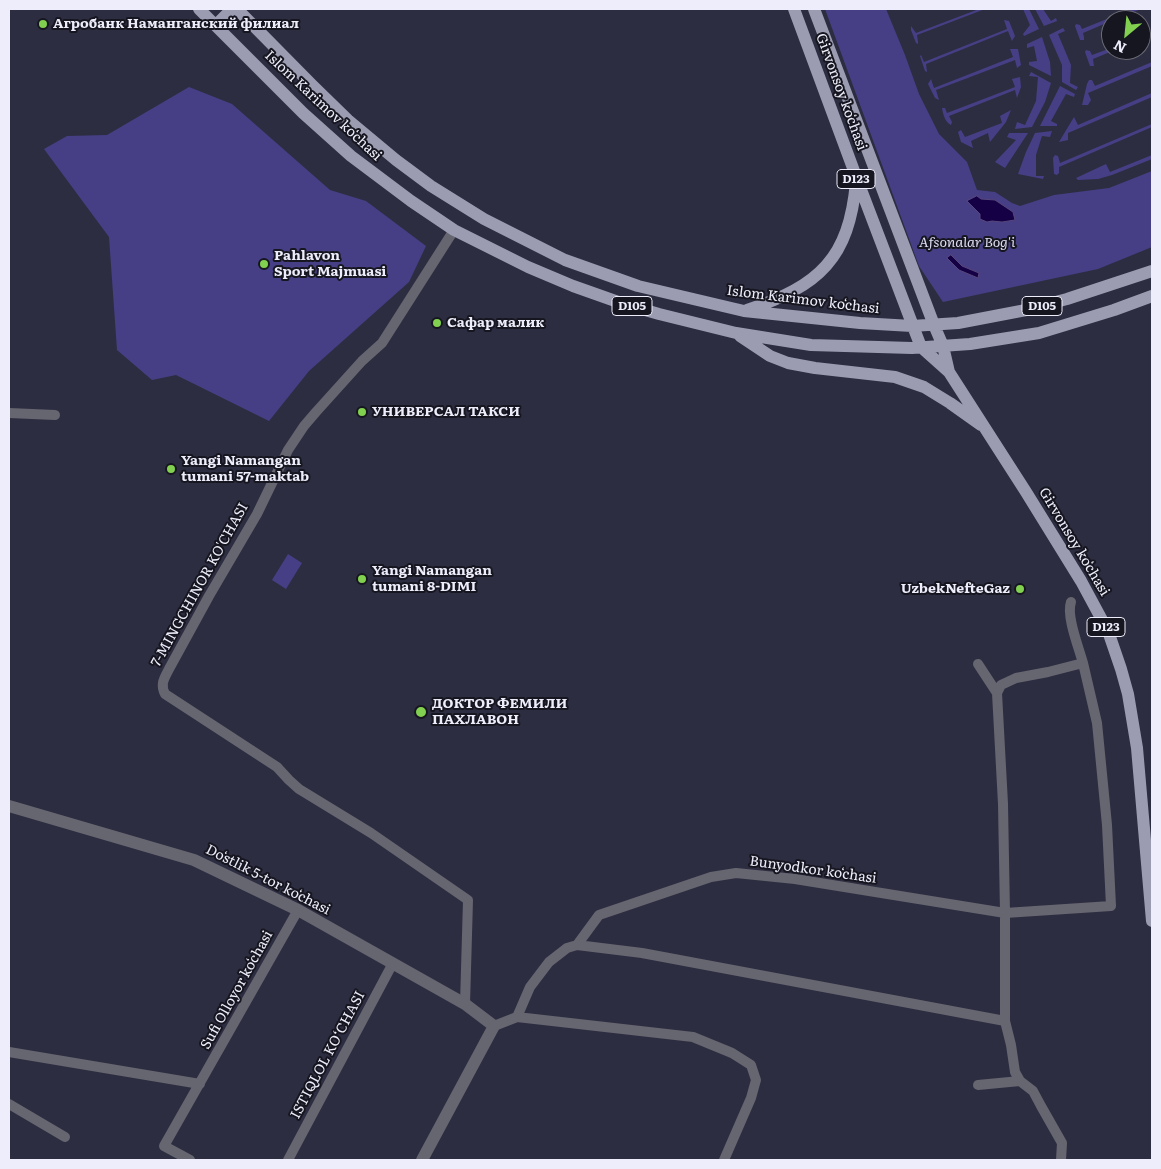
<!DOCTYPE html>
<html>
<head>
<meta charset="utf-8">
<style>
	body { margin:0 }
	#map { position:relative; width:1161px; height:1169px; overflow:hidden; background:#2d2d41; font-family:Literata,serif }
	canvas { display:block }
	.frame { position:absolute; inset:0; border:10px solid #ededfb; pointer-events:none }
	.north { position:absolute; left:1101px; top:10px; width:50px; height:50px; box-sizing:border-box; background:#161620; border:1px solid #6c6c78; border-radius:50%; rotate:208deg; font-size:14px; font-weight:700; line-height:20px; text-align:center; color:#ededfb }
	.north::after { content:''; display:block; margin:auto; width:18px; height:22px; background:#82d04f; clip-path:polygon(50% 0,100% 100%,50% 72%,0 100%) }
</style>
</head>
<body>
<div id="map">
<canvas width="1161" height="1169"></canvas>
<div class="frame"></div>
<div class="north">N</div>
</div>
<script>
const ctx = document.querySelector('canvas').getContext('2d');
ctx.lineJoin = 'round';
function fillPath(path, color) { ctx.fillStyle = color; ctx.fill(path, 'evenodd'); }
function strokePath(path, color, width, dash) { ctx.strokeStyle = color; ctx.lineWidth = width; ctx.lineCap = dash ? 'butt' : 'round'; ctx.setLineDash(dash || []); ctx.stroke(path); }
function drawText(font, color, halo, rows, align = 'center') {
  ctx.font = font + ' Literata,serif'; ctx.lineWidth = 4; ctx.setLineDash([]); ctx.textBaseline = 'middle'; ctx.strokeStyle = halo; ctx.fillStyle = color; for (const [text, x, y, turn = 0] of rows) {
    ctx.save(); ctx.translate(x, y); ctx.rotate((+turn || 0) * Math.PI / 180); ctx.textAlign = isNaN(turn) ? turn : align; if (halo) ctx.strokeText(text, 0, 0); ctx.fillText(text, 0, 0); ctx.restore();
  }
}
const green = new Path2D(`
	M825,9H886L905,55L919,94L939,134L967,162L977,190L995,192L1012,203L1020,206L1054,195L1109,188L1152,171V247L1098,269L943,302L919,266Z
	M979,9H985L917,35L918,42V44L916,43L911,30V26L916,33Z
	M1023,9H1029L1039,29L1024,36L1023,34L1030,25Z
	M1035,9H1043L1051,21L1056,18L1057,21L1044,26Z
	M1132,9H1141L1114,20H1111V21L1083,33L1084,37V40H1080L1075,26L1076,24L1080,25L1082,29Z
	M1004,20L1009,21L1015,36L1012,41L1008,31L926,64L927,72L925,71L920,56L921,55L924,62L1007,29Z
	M1063,28L1065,31L1058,34L1071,65L1070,83L1078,87L1076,90L1062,82V65L1049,35Z
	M1042,37L1050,62L1051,76L1029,65V62L1037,61L1034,46L1027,48V44Z
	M1111,48V50H1115L1093,59L1094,66H1090L1085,52L1086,50L1090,51L1092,55Z
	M1010,49H1018L1021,65L1017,68L1015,60L936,90L939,100L935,98L928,84L931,79L934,88L1013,57Z
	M1152,62V66L1088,93L1091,100L1088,105H1082L1087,84L1089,80H1092L1095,86Z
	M1031,72L1051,83L1045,102L1032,127L1015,129L1017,122L1025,125L1036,101L1038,77L1029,76Z
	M1020,77L1021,87L1017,98L1015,90L949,116L952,122L951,125C945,122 943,114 942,108H945L947,113L1015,87L1012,79Z
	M1060,86L1075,94L1074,97L1066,94L1051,121L1057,124V126H1040Z
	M189,87L232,104L330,190L366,201L426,246L409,282L309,371L269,421L176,375L152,380L117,350L109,237L44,149L67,136L107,135Z
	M1152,93V97L1068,133V140L1059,142L1074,117L1078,125Z
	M1011,110L1006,122L990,142L988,133L971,141L973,148L961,142L958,132L961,130L965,137L1002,123L1000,116Z
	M1152,124V127L1059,167V173L1057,175L1054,174L1053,158L1055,155L1058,156L1060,163Z
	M1052,131L1050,137L1042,136L1036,155V176H1044L1043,179L1018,174L1026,152L1035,133Z
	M1009,133H1028L1005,168L995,162L1016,140L1007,137Z
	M1152,155V159L1112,175L1098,179L1078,180L1076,178L1106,164L1110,172Z
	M288,554L302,563L286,589L272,580Z`);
const water = new Path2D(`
	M977,196L981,199L995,200L1013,212L1015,220L1002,222L992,221L987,222L980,219V214L967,201Z
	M951,255L962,266L979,273L978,278L959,270L947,258Z`);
const minor = new Path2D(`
	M454,230L382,343L362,361L316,412L304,426L288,450L257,514L209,596L169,669C164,679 160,684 165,694L277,767L289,780L299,789L371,833L468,900L465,1004
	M9,413L55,415
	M978,664L997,693
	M577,945L599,915L711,877L736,873L795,879L1005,913L1003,804L997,693L1001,685L1016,678L1048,672L1083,663C1079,648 1066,616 1071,602
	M517,1017L693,1037L732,1053L751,1065L756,1080L751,1098L724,1160
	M494,1026L517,1017L530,987L549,962L567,948L577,945L642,953L1005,1021
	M9,1052L200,1084
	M978,1085L1020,1081
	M9,1104L65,1137
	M190,1160L164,1146L298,910
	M288,1160L393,963
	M1061,1160L1062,1143L1041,1106L1033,1091L1020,1081L1015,1072L1011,1045L1005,1021V913L1111,906L1107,825L1097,723L1083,663`);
const tertiary = new Path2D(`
	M9,806L194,860L298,910L465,1004L494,1026L422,1160`);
const primary = new Path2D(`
	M199,9L303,113L351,156L411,201L454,230L528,267L573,286L621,303L659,314L736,333L811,345L912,348L970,344L1039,333L1114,310L1152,296
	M237,9L312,85L348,120L396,160L431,186L484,219L565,260L638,286L744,311L860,323L912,326L958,323L1026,310L1067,299L1152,271
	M794,9L857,179L921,347L949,372L1026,492L1081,581L1108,631L1121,669L1128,694L1137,748L1152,921
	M814,9L934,325L943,346L949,372
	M216,25L232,9
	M747,310C820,286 849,258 856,182
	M740,336L770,356L788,363L815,368L895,377L924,387L950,403L981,425`);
const markers = [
	[43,24,5,"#82d04f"],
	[264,264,5,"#82d04f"],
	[437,323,5,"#82d04f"],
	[362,412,5,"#82d04f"],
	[171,469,5,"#82d04f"],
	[362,579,5,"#82d04f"],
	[1020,589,5,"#82d04f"],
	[421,712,6,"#82d04f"]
];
const shields = [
	[856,179,38],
	[632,306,40],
	[1042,306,40],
	[1106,627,38]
];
const shieldNames = [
	["D123",856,179],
	["D105",632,306],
	["D105",1042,306],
	["D123",1106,627]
];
const poiNames = [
	["Агробанк Наманганский филиал",53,24],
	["Pahlavon",274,256],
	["Sport Majmuasi",274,272],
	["Сафар малик",447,323],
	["УНИВЕРСАЛ ТАКСИ",372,412],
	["Yangi Namangan",181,461],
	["tumani 57-maktab",181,477],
	["Yangi Namangan",372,571],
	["tumani 8-DIMI",372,587],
	["UzbekNefteGaz",1010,589,"right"],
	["ДОКТОР ФЕМИЛИ",432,704],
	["ПАХЛАВОН",432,720]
];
const streetNames = [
	["Girvonsoy koʻchasi",841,92,70],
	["Islom Karimov koʻchasi",323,106,43],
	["Islom Karimov koʻchasi",803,300,7],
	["Girvonsoy koʻchasi",1074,542,59],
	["7-MINGCHINOR KO'CHASI",200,585,-61],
	["Bunyodkor koʻchasi",813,870,8],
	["Doʻstlik 5-tor koʻchasi",268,880,27],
	["Sufi Olloyor koʻchasi",237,990,-61],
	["ISTIQLOL KO‘CHASI",328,1055,-62]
];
const parkNames = [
	["Afsonalar Bog'i",967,243]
];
fillPath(green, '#463f85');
fillPath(water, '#150045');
strokePath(water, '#56477c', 1);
strokePath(minor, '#666671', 10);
strokePath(tertiary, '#666671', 12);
strokePath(primary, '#9b9cb1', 12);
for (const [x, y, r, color] of markers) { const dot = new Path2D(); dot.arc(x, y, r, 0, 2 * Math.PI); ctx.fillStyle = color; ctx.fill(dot); strokePath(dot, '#161620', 2); }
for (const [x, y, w] of shields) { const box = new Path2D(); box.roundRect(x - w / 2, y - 9.5, w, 19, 4); ctx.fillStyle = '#161620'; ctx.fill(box); strokePath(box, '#ededfb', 1); }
drawText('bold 12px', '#ededfb', null, shieldNames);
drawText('bold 14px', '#ededfb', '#161620', poiNames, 'left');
drawText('14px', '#ededfb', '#161620', streetNames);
drawText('italic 14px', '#dcdcf2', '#161620', parkNames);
</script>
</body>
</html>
